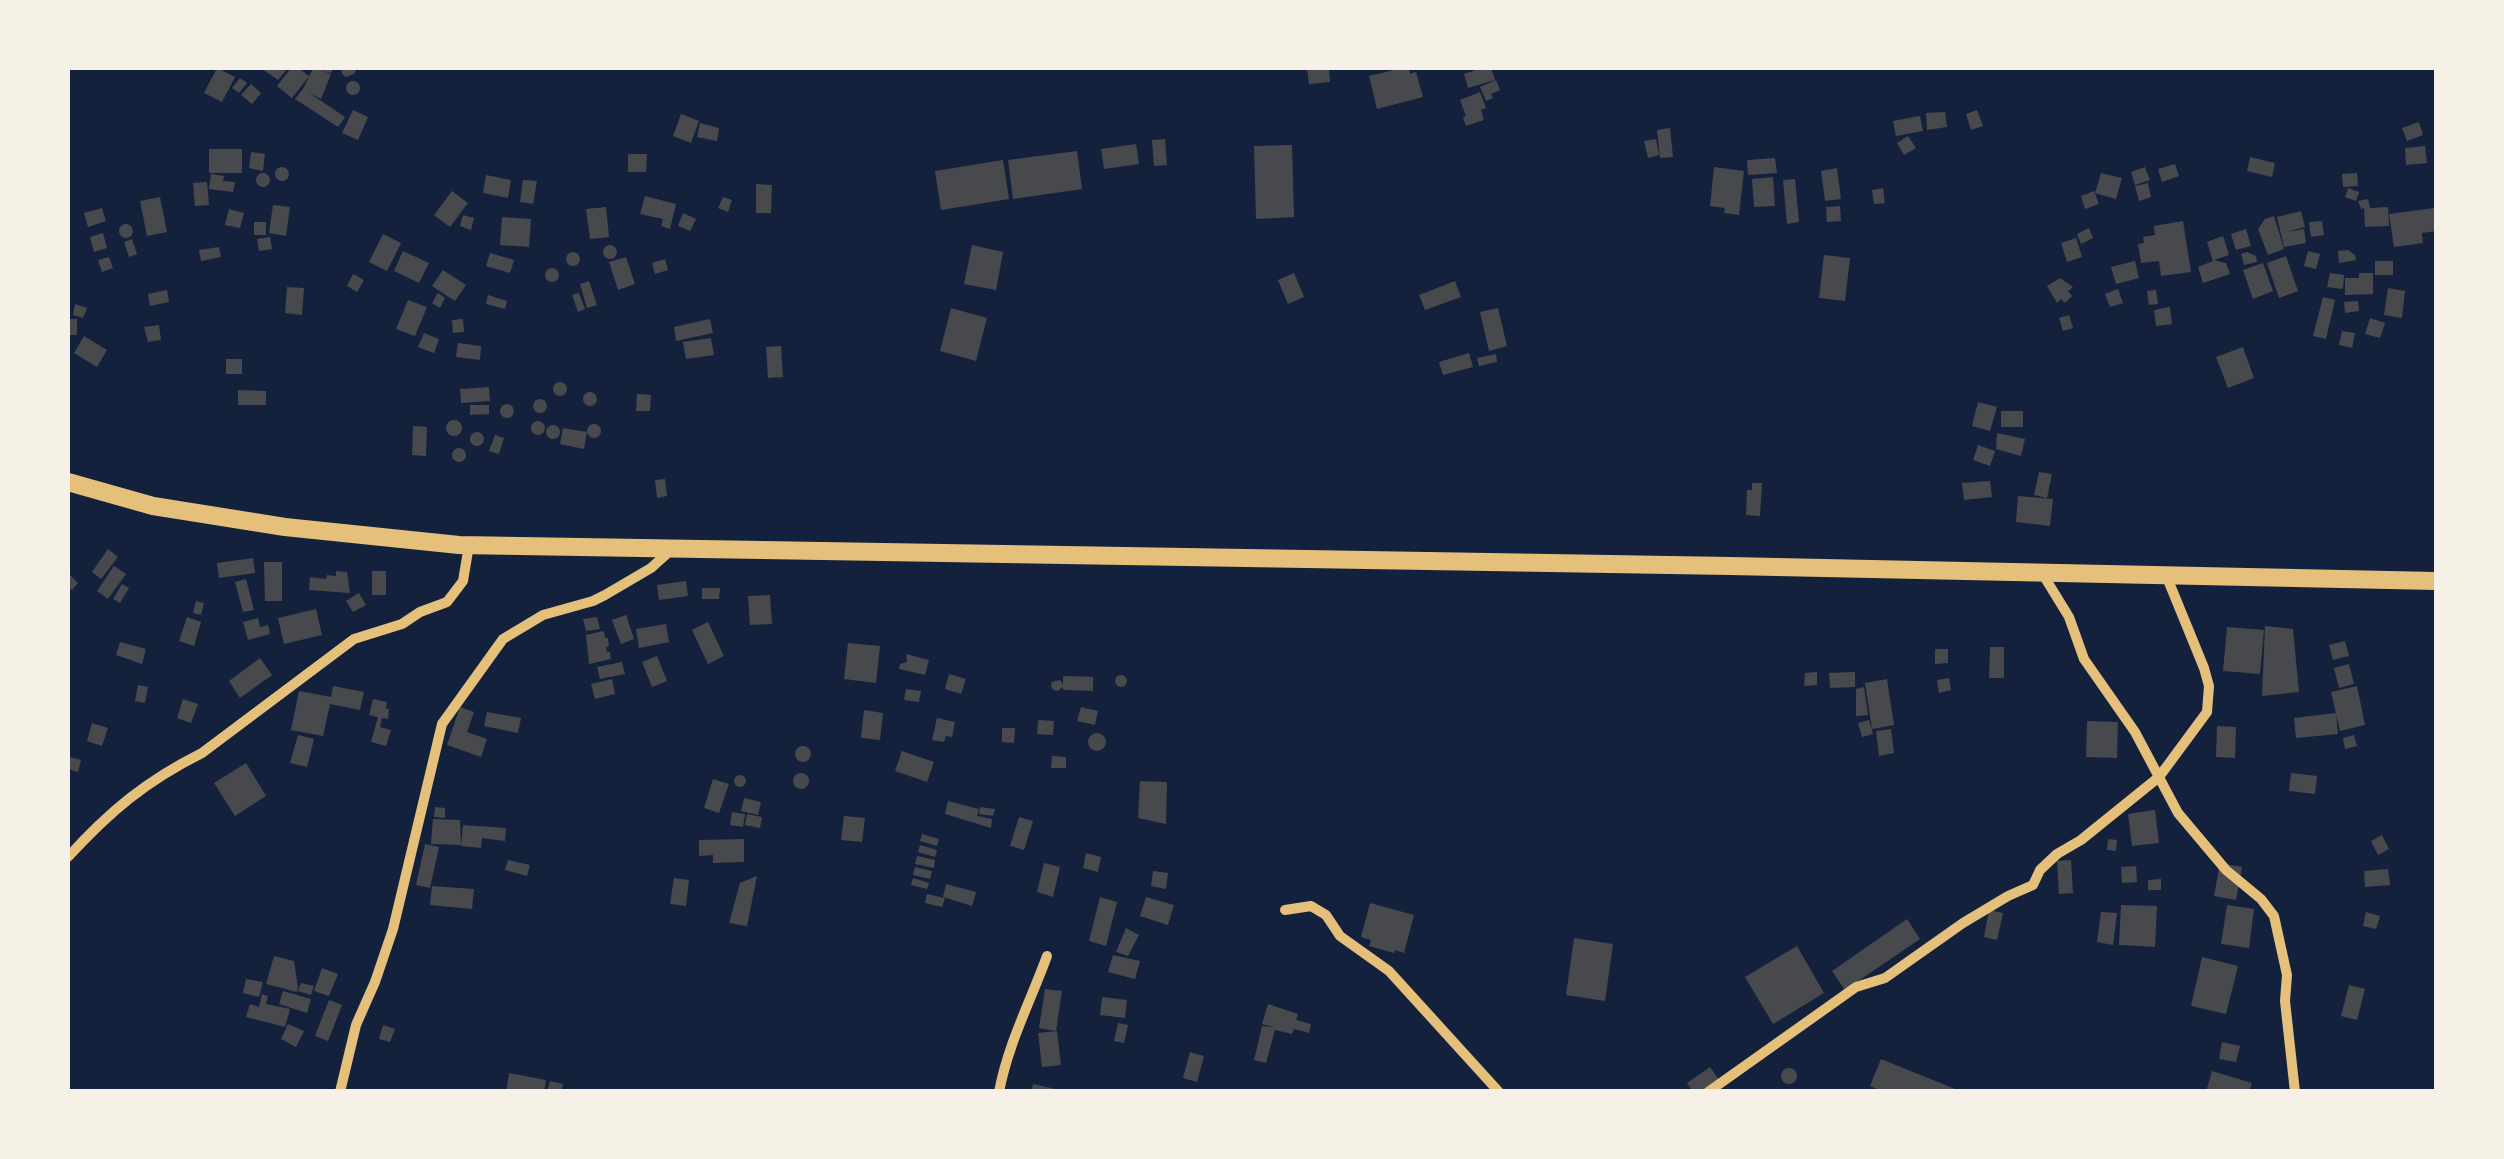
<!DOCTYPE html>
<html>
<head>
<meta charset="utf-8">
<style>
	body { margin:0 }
	#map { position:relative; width:2504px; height:1159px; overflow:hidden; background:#14213d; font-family:"Asap Condensed",sans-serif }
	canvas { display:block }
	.frame { position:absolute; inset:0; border:70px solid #f6f1e7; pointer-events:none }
</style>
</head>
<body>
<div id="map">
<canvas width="2504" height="1159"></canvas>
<div class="frame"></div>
</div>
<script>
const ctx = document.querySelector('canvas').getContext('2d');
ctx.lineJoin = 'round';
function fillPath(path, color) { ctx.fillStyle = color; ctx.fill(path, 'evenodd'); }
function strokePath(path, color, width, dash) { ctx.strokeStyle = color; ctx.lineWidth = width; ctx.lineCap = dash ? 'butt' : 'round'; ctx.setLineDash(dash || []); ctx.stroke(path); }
const building = new Path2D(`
	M217,68L235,77L222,102L204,93Z
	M261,68H288L278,80Z
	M291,68H298L309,76L292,98L277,86Z
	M313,68H333L331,73L320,70L331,74L321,99L308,92L345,117L338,127L295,99L303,89Z
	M341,68H355L356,70L354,74L346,77L342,74Z
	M1307,68H1329L1330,82L1309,84Z
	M1402,68H1409L1410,74L1416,72L1423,97L1377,109L1369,76Z
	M1482,68H1491L1495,80L1468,88L1464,74Z
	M240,78L247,83L239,93L232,88Z
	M1496,80L1500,90L1491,94L1493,98L1486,101L1480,87Z
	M346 88a7 7 0 1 1 14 0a7 7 0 1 1-14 0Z
	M251,84L261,93L252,104L241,95Z
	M1480,92L1486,108L1481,110L1484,120L1466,126L1463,117L1466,116L1460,100Z
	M353,110L368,117L358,140L342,133Z
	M1977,110L1983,126L1971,130L1966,114Z
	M1945,112L1947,127L1927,130L1926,113Z
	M681,114L699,121L691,143L673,136Z
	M1920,116L1923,131L1896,136L1893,121Z
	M2419,122L2423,135L2407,141L2402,128Z
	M700,123L719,128L717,141L697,137Z
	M1670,128L1673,157L1660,158L1657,130Z
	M1908,136L1916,148L1904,155L1897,143Z
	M1165,139L1167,165L1154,166L1152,140Z
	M1656,139L1659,155L1648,158L1644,141Z
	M1136,144L1139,164L1104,169L1101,149Z
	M1292,145L1294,217L1256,219L1254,146Z
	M2425,146L2427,163L2406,165L2405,148Z
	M209,149H242V173H209Z
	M1077,151L1082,189L1013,199L1008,160Z
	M251,152L265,154L263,171L249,168Z
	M628,154H647L646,172H628Z
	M2250,157L2275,163L2272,177L2247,171Z
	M1775,158L1777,173L1748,175L1747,160Z
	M1003,160L1009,199L941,210L935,171Z
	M2175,164L2179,176L2162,182L2158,169Z
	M275 174a7 7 0 1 1 14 0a7 7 0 1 1-14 0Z
	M1714,167L1744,171L1739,215L1724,213L1725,208L1710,206Z
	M2145,167L2150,180L2135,185L2131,172Z
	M1837,168L1841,199L1825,201L1821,171Z
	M256 180a7 7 0 1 1 14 0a7 7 0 1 1-14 0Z
	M2101,173L2122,178L2116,199L2095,193Z
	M2357,173L2358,186L2343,187L2342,174Z
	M211,174L224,176L223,181L235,182L233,192L209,189Z
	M486,175L511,180L508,198L483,193Z
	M1773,177L1775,206L1754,207L1752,179Z
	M1795,179L1799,222L1787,224L1783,180Z
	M523,180L537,181L533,204L520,202Z
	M207,182L209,205L195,206L193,183Z
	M2148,183L2151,197L2139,201L2135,186Z
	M756,184L772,185L771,213H756Z
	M1883,188L1885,203L1874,204L1872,190Z
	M2348,188L2359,192L2356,201L2345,197Z
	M452,191L468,203L450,227L434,215Z
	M2094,191L2099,204L2085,209L2081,196Z
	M645,196L676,204L670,229L661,226L663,219L640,214Z
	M160,197L167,232L147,236L140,201Z
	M723,197L732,200L728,212L718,208Z
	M2368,199L2370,208L2388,207L2389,226L2365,227L2364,208L2361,209L2358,201Z
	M273,205L290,207L286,236L269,233Z
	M1840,206L1841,221L1827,222L1826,207Z
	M606,207L609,237L590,239L586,209Z
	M102,208L106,221L88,227L84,213Z
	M2434,208L2436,231L2422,233L2423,243L2394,247L2389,214Z
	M229,209L244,213L240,228L225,225Z
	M2301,211L2305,227L2286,232L2304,229L2306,243L2284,247L2277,217Z
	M683,213L696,219L690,231L678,226Z
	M463,215L474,218L471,230L460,226Z
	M2274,216L2284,249L2268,255L2258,229L2265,219Z
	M502,217L531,219L529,247L500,245Z
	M2183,221L2191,272L2161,276L2159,261L2141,263L2138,244L2144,243L2143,237L2155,235L2154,226Z
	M2322,221L2324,235L2311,237L2309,222Z
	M254,222H266V235H254Z
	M119 231a7 7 0 1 1 14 0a7 7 0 1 1-14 0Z
	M2089,228L2093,238L2081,244L2077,234Z
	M2246,229L2251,246L2236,250L2231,234Z
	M103,233L107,248L94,252L90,237Z
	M383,234L401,243L387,271L369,262Z
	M2223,236L2229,255L2214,260L2226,263L2230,274L2203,283L2198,267L2213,261L2207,242Z
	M270,237L272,249L259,251L257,239Z
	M2076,238L2082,257L2067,262L2061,243Z
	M132,239L137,254L129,257L124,242Z
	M603 252a7 7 0 1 1 14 0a7 7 0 1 1-14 0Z
	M972,245L1003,252L996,290L964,284Z
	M219,247L221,257L201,261L199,250Z
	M2348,250L2355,255L2356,260L2339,263L2338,251Z
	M403,251L429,263L419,283L394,271Z
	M2308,251L2320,254L2316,269L2304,266Z
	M566 259a7 7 0 1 1 14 0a7 7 0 1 1-14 0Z
	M2247,252L2256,256L2257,262L2244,265L2241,254Z
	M490,253L514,260L510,273L486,266Z
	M1824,255L1850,258L1845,301L1819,298Z
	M2286,256L2298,291L2279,298L2267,263Z
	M109,257L113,268L102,272L98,260Z
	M626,257L635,284L618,290L609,262Z
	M665,259L668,270L655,274L652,263Z
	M2135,261L2139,278L2116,284L2111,267Z
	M2375,261H2393V275H2375Z
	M2263,263L2273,291L2253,299L2243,270Z
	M545 275a7 7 0 1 1 14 0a7 7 0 1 1-14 0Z
	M443,270L466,285L455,301L432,286Z
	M1294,273L1304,297L1288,304L1278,280Z
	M2330,273L2344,275L2343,289L2327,287Z
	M2359,273H2373V294L2345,295V278H2359Z
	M353,274L364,280L357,292L347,286Z
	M2060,278L2073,287L2068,291L2072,296L2065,303L2061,299L2057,303L2047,286Z
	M589,281L597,305L587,308L580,284Z
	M1455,281L1461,297L1425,310L1419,295Z
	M287,287L304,288L302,315L285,313Z
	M2388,288L2405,291L2402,318L2384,315Z
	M2118,289L2123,303L2110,307L2105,294Z
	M167,290L169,302L150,306L148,294Z
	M2156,290L2158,304L2149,305L2147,291Z
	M438,293L445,298L440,308L432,303Z
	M579,293L585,309L578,312L572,295Z
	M488,295L507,301L505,309L486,304Z
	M2323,297L2335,300L2326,339L2313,336Z
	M408,300L427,307L415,336L396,329Z
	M2358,301L2359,311L2345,313L2344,302Z
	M75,304L87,308L83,318L73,315Z
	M2170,307L2172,324L2156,326L2154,310Z
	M951,308L987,318L976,361L940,351Z
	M1498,308L1507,346L1489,351L1480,312Z
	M2069,315L2073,328L2063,331L2059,318Z
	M2370,318L2385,323L2380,338L2365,334Z
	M68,319H77V335H68Z
	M463,319L464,332L453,333L452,320Z
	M710,319L713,333L676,341L674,327Z
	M159,325L161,340L148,342L144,327Z
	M2342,331L2355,333L2352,348L2339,345Z
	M424,333L439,339L434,353L418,347Z
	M84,336L107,350L97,367L74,353Z
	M711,338L714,355L686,359L683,342Z
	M458,343L481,346L480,360L456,357Z
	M781,346L783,377L768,378L766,347Z
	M2243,347L2254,378L2228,388L2216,357Z
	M1469,353L1473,367L1443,375L1439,362Z
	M1496,354L1497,362L1479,366L1477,358Z
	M226,359H242V374H226Z
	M553 389a7 7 0 1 1 14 0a7 7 0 1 1-14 0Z
	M489,387L490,401L461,403L460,389Z
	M238,390L266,391V405H238Z
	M583 399a7 7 0 1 1 14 0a7 7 0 1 1-14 0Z
	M637,394L651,395L650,411H636Z
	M533 406a7 7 0 1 1 14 0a7 7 0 1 1-14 0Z
	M1978,402L1997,407L1990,431L1972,426Z
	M500 411a7 7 0 1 1 14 0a7 7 0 1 1-14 0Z
	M470,405H489V414L470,415Z
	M2001,411H2023V427H2001Z
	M446 428a8 8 0 1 1 16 0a8 8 0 1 1-16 0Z
	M531 428a7 7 0 1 1 14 0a7 7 0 1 1-14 0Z
	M587 431a7 7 0 1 1 14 0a7 7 0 1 1-14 0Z
	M546 432a7 7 0 1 1 14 0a7 7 0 1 1-14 0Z
	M413,426L427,427L426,456L412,455Z
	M563,428L587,432L584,449L560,444Z
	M470 439a7 7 0 1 1 14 0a7 7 0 1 1-14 0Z
	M1997,433L2025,439L2021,456L1996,449Z
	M495,435L504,438L499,454L489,451Z
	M1978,445L1995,451L1990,466L1973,460Z
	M452 455a7 7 0 1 1 14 0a7 7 0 1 1-14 0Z
	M2039,472L2052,474L2047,498L2034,495Z
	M665,479L667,496L657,498L655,480Z
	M1990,481L1992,497L1964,500L1962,483Z
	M1752,483H1762L1760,516L1746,515L1747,490H1752Z
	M2018,496L2053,499L2050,526L2016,522Z
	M108,549L118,557L101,579L92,572Z
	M253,558L255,573L219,578L217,563Z
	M264,562H282V601H265Z
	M114,566L126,574L108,599L97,591Z
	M336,571L347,572L350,593L309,590L310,577L326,579L327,575L336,576Z
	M372,571H386V595H372Z
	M68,573L78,583L72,590L68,587Z
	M246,579L254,610L243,612L235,582Z
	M686,581L688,596L659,600L657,585Z
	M122,584L129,588L120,603L113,599Z
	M702,588H720L719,599H702Z
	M359,593L366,605L353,612L346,601Z
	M770,595L772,624L750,625L748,596Z
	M196,601L204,603L201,615L193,613Z
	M316,609L322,635L284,644L278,618Z
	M626,615L634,639L621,644L612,620Z
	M187,617L201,622L194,646L179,641Z
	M597,617L600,629L586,631L583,619Z
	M258,618L260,627L268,625L270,634L248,640L243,622Z
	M708,622L724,656L708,664L692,630Z
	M666,624L669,642L639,648L636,629Z
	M2265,626L2293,629L2299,692L2262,696Z
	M2227,627L2264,630L2260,674L2223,671Z
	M604,631L605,638H608L609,646L606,647L607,652H610L611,659L589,664L586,635Z
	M2345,641L2349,656L2333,660L2329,645Z
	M120,642L146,649L142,664L116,655Z
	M848,643L880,646L876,683L844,679Z
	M1990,647H2004V678H1989Z
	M1935,649H1948V663L1935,664Z
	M906,654L929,660L925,675L899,669L900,664L907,662Z
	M657,656L667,681L652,687L642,662Z
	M260,658L272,675L240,698L229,681Z
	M622,662L625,674L600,679L597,667Z
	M2349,664L2354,684L2339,688L2334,668Z
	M1817,672V685L1804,686L1805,673Z
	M1855,672V687L1830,688L1829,673Z
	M949,674L966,679L961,694L945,689Z
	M1115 681a6 6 0 1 1 12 0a6 6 0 1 1-12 0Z
	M1063,676L1093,677V691L1063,690V687L1058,691L1053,690L1051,686L1052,682L1060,680L1063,685Z
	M1949,678L1951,690L1939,693L1937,680Z
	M612,679L615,694L595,699L591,684Z
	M1887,679L1894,725L1872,729L1865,683Z
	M138,685L148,687L145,703L135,701Z
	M333,686L364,692L360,710L330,704L323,736L291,730L299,691L331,697Z
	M2357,686L2365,725L2340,731L2331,692Z
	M1864,687L1868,715L1856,716V689Z
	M906,689L921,691L919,702L904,700Z
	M183,699L198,704L191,723L177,718Z
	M373,699L387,702L386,709H389L388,719L382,718L380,727L391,730L386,746L371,742L378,717L369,715Z
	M460,707L474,712L467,732L487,739L481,757L447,745Z
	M1081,707L1098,711L1095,725L1077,721Z
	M864,710L883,713L880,740L861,738Z
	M487,712L521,718L518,733L484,726Z
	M2336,713L2338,734L2296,738L2294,718Z
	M937,718L955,722L952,737L946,736L944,742L932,740Z
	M1038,720L1054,721L1053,735L1037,734Z
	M1869,720L1873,734L1862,737L1858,723Z
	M2087,721L2118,722L2117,758L2086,757Z
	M92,723L108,728L102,746L87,741Z
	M2217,726L2236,727L2235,758L2216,757Z
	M1002,728H1015L1014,743L1002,742Z
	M1891,729L1894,753L1879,756L1876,731Z
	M1088 742a9 9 0 1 1 18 0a9 9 0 1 1-18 0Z
	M298,735L314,739L307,767L290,763Z
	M2354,735L2357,746L2345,749L2343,738Z
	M795 754a8 8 0 1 1 16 0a8 8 0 1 1-16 0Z
	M902,751L934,762L927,782L895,771Z
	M1052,756L1066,757V768H1051Z
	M70,757L81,760L78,772L68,769Z
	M246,763L266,796L235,816L214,783Z
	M793 781a8 8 0 1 1 16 0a8 8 0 1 1-16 0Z
	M2291,773L2317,776L2315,794L2289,791Z
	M734 781a6 6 0 1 1 12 0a6 6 0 1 1-12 0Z
	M713,779L729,784L719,813L704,808Z
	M1140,781L1167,782L1166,824L1138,818Z
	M744,798L761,802L758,815L741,811Z
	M948,801L979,809L977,816L992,819L991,828L945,814Z
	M435,807L445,808V818L434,817Z
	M980,807L995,809L993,816L979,814Z
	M2155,810L2159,843L2132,846L2128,814Z
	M732,812L745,814L743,827L730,825Z
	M747,814L762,817L760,828L745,825Z
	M844,816L865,818L862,842L841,840Z
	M1019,817L1033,821L1024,850L1010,846Z
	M433,819L460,820L461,845L431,844Z
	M463,825L506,828L505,841L482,838L481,848L461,846Z
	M922,834L939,839L937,846L920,841Z
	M2382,835L2389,849L2378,855L2371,841Z
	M744,839V862L713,863V855L699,856V840Z
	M2108,839L2117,840L2116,851L2107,850Z
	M425,844L439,847L430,888L416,885Z
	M920,845L937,850L935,857L918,852Z
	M1086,853L1101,857L1098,872L1083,868Z
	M917,856L935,860L934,868L915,864Z
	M508,860L530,865L527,876L505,870Z
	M2071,860L2073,893L2059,894L2057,861Z
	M1044,863L1060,867L1053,897L1037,892Z
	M2220,863L2242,867L2236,900L2214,896Z
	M2136,866L2137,882L2122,883L2121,867Z
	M915,867L932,871L930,879L913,875Z
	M2388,869L2390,885L2365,887L2364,871Z
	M1153,871L1168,873L1166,889L1151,886Z
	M757,876L747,926L729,923L740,883Z
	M674,878L689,880L686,906L670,904Z
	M913,878L929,883L927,889L911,885Z
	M2161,879V890H2148V880Z
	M946,884L976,892L972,906L943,897Z
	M432,886L474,889L472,909L430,905Z
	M927,894L945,898L942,907L925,903Z
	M1100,897L1117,902L1106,946L1089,941Z
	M1146,897L1174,905L1168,925L1140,916Z
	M1370,903L1414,915L1404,953L1395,950L1394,953L1369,946L1371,940L1361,937Z
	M2121,905L2157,906L2155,947L2119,945Z
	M2227,905L2254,909L2249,948L2221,944Z
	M1989,910L2003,913L1997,940L1984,937Z
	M2101,912L2117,913L2113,945L2097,942Z
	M2366,912L2380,916L2376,929L2363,926Z
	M1907,919L1920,939L1845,990L1832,971Z
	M1126,928L1139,935L1128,956L1116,952Z
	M1574,938L1613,944L1605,1001L1566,995Z
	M1797,946L1824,993L1773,1024L1745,977Z
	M1113,955L1140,961L1135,979L1108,972Z
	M274,956L294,961L298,987L297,992L266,984Z
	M2202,957L2238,966L2226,1014L2191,1006Z
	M322,968L338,974L329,996L314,991Z
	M246,979L263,982L259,997L243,993Z
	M301,983L314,986L311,995L298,991Z
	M2349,985L2365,989L2357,1020L2341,1016Z
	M1045,989L1062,991L1056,1031L1039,1028Z
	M283,991L311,999L307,1013L279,1004Z
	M262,994L268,996L266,1004L290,1009L285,1027L246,1017L250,1004L259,1007Z
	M1102,997L1127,1000L1125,1018L1100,1015Z
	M329,1000L342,1005L328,1041L315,1036Z
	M1268,1004L1298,1014L1296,1020L1311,1024L1309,1033L1294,1029L1292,1034L1275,1030L1266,1063L1254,1060L1262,1026L1274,1027L1262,1024Z
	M1118,1023L1128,1025L1124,1043L1114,1041Z
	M288,1024L304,1031L296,1047L281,1039Z
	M383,1025L395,1029L390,1042L379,1039Z
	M1057,1031L1061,1065L1042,1067L1038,1033Z
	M2222,1042L2240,1046L2236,1062L2219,1059Z
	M1190,1052L1204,1056L1197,1082L1183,1078Z
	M1881,1059L1960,1091V1092H1884L1870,1086Z
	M1710,1067L1719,1080L1702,1092H1693L1687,1083Z
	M1781 1076a8 8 0 1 1 16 0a8 8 0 1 1-16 0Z
	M2212,1071L2252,1083L2249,1092H2206Z
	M509,1073L546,1080L544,1092H506Z
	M550,1081L563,1084L561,1092H547Z
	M1033,1084L1060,1090L1059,1092H1031Z`);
const minor = new Path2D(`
	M2042,573L2069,617L2084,659L2135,732L2178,813L2226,870L2261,899L2274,916L2287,975L2285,1001L2295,1092
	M68,857C110,811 146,781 202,753L354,639L402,624L420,612L447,602L463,581L469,545
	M1285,910L1311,906L1326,915L1340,936L1389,971L1499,1092
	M340,1092L356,1025L375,982L393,929L442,724L503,639L543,615L593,601L605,595L651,568L671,550
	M999,1092C1008,1044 1031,1000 1047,956
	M1708,1092L1856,987L1885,978L1963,923L2008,896L2033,885L2040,870L2057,854L2081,840L2159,777L2207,712L2209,686L2204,668L2166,575`);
const primary = new Path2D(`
	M68,482L153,506L285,527L459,545L1730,566L2436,581`);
fillPath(building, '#48494c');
strokePath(minor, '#e5c07b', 10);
strokePath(primary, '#e5c07b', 18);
</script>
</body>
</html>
